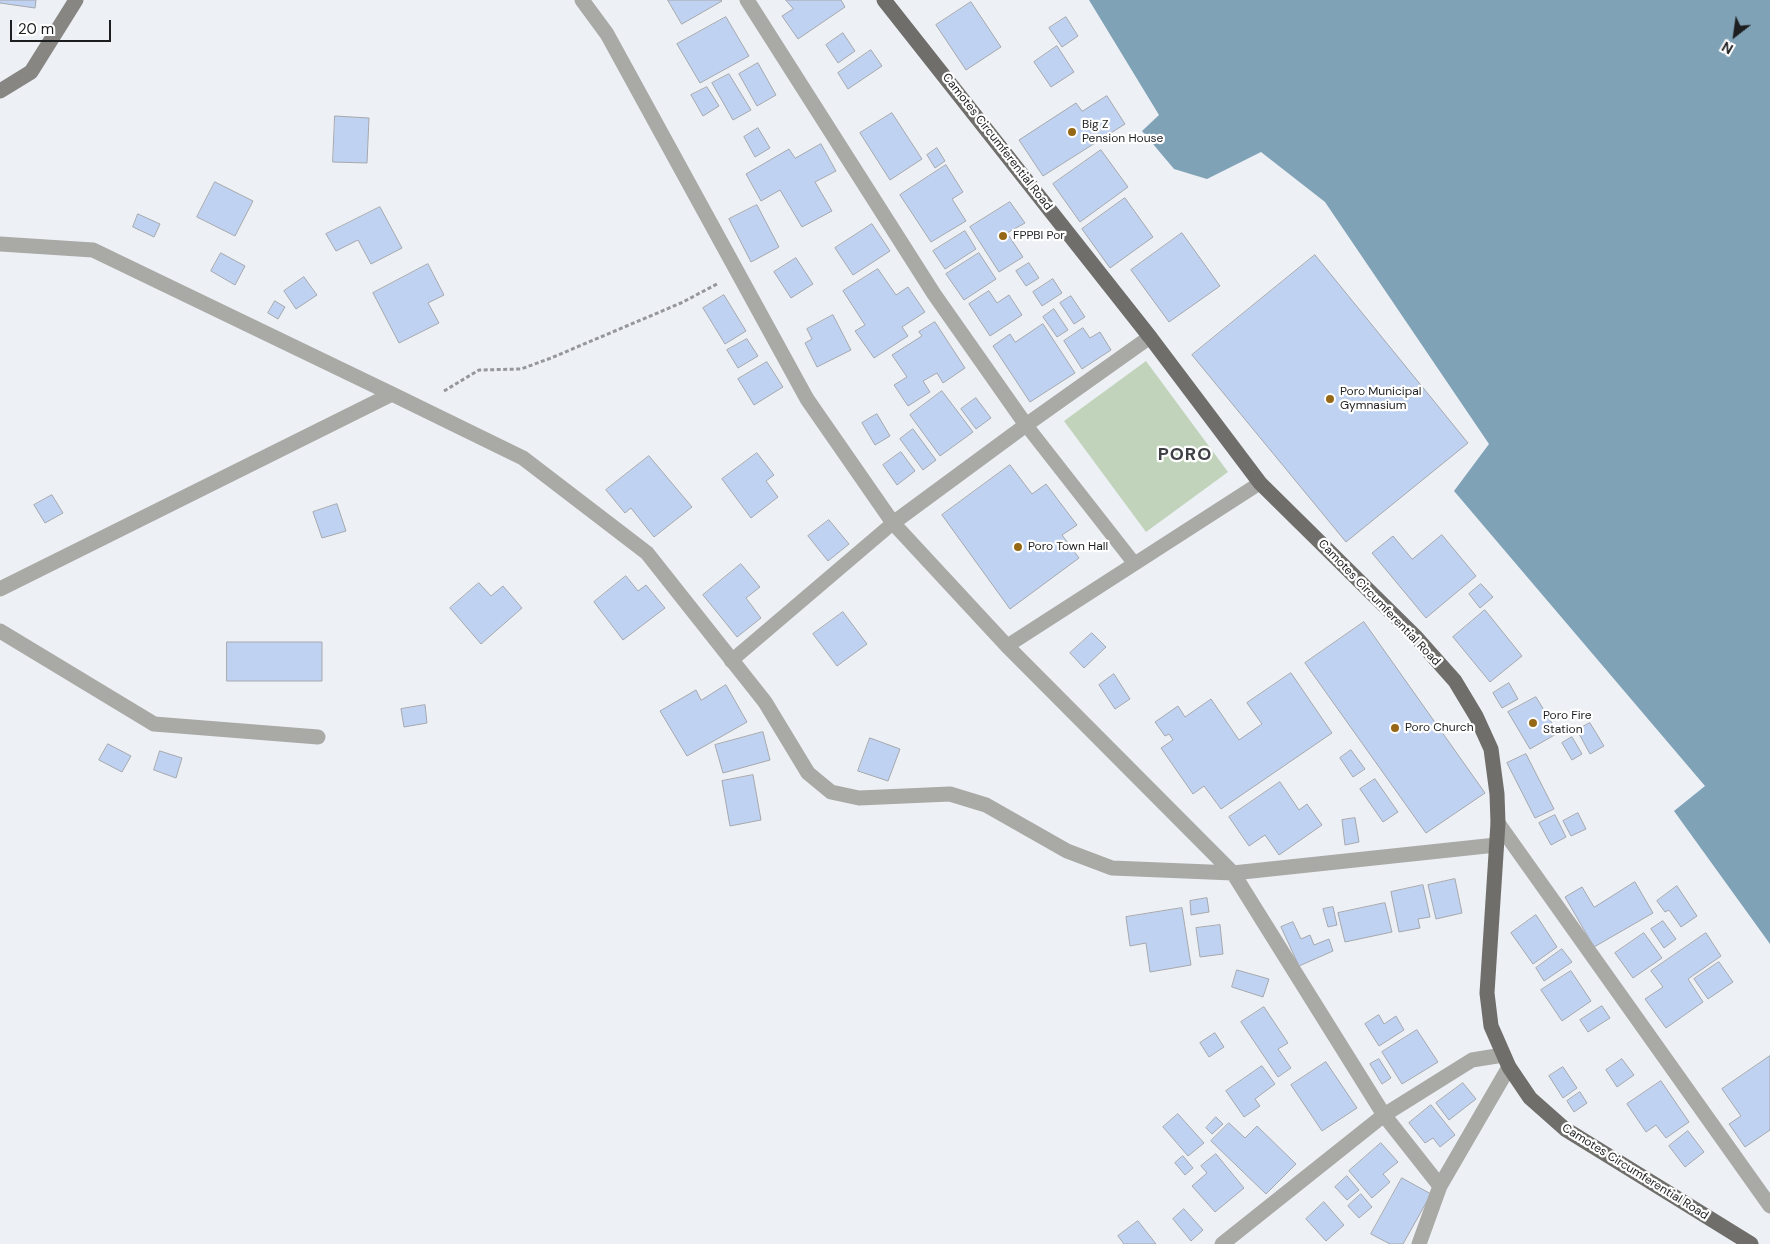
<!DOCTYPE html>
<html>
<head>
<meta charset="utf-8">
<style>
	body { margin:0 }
	#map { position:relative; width:1770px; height:1244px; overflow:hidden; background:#edf0f5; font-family:"DM Sans",sans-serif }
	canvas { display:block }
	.north { position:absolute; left:1710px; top:10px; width:50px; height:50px; -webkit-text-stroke:4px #fff; paint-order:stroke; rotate:210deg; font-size:14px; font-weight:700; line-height:20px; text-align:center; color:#1d1e20 }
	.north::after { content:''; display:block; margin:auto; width:18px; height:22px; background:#1d1e20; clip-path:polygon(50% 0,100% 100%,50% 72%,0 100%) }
	.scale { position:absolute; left:10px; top:20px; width:101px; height:22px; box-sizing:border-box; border:2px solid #1d1e20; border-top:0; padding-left:6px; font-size:15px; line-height:18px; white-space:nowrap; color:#1d1e20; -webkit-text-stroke:4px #fff; paint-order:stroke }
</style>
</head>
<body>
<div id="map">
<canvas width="1770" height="1244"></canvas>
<div class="north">N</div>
<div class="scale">20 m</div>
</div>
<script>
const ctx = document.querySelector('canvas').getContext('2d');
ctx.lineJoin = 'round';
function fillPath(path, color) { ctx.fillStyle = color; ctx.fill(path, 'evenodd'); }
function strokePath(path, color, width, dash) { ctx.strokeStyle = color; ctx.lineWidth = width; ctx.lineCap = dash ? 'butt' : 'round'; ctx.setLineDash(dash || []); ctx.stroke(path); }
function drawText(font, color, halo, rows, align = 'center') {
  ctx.font = font + ' "DM Sans",sans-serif'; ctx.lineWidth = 4.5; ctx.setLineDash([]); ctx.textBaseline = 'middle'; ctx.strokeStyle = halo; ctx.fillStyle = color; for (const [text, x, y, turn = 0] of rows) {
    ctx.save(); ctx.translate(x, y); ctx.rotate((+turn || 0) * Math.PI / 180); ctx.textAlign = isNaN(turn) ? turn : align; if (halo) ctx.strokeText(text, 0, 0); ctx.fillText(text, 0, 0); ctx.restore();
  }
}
const green = new Path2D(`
	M1146,361L1228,472L1146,532L1064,421Z`);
const water = new Path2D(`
	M1089,0H1770V944L1674,811L1705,786L1454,491L1489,444L1325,202L1261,152L1207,179L1174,169L1142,131L1159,115Z`);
const building = new Path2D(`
	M0,0H36L35,8L0,3Z
	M668,0H721L722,1L682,24Z
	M786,0H841L845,7L798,39L782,16L793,9Z
	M971,2L1001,47L966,70L936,25Z
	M726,17L749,56L700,83L677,44Z
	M1066,17L1078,36L1062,47L1049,28Z
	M843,33L855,51L838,63L826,45Z
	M1057,46L1074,72L1051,87L1034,62Z
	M871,50L882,66L848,89L838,73Z
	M758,63L776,95L757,106L739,74Z
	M729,74L751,110L733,120L712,83Z
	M707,87L719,106L703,116L691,95Z
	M1107,96L1125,124L1043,176L1019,140L1076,103L1082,111Z
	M892,113L922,159L890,180L860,133Z
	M335,116L369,118L367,163L333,162Z
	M758,128L770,148L755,157L744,137Z
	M821,144L836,171L815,182L832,211L802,227L780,190L761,201L746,174L789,149L795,158Z
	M937,148L945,161L935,168L927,155Z
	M1101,150L1128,187L1080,222L1053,184Z
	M946,165L963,192L952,199L966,221L931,242L900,195Z
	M215,182L253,201L235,236L197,217Z
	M1125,198L1153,237L1110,268L1082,229Z
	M1010,202L1025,223L1007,233L1023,257L999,272L970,227Z
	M757,205L779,247L751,262L729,219Z
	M380,207L402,248L371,264L358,240L336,251L326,234Z
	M138,214L160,224L154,237L133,227Z
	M872,224L890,251L853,275L835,248Z
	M965,231L976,249L945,269L933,251Z
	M1182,233L1220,286L1169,322L1131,270Z
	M221,253L245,266L235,285L211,271Z
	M979,253L996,279L964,300L946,274Z
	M1315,255L1468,443L1346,542L1192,355Z
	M796,258L813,284L791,298L774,272Z
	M1029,263L1039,278L1026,286L1016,271Z
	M428,264L444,295L428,303L439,323L399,343L373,293Z
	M878,269L896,295L908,287L925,312L902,327L908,336L874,358L855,331L865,325L843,291Z
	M304,277L317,295L296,309L284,291Z
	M1053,279L1062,293L1042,306L1033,292Z
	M989,291L997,303L1009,295L1022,315L990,336L969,304Z
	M724,295L746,331L725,344L703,308Z
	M1071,296L1085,317L1074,324L1060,303Z
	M275,301L285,307L278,319L268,313Z
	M1054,309L1068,330L1057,337L1043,317Z
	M833,315L851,350L817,367L805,343L812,339L807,329Z
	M935,322L965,368L943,383L937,373L923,381L930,392L908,406L894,385L907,377L892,355L922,336L919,332Z
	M1043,324L1075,373L1030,402L993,346L1010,334L1015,342Z
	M1083,328L1090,338L1100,332L1111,350L1082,369L1064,341Z
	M747,339L758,356L738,368L727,350Z
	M767,362L783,387L754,405L738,379Z
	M942,391L973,432L940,456L910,415Z
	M976,398L991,418L976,429L961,409Z
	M877,414L890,436L875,445L862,423Z
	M913,429L936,460L923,470L900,439Z
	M901,452L915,471L897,485L883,465Z
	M757,453L774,475L766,481L778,497L751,518L722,479Z
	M649,456L692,507L654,537L631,508L625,513L606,490Z
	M1010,465L1032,494L1046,484L1077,525L1062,535L1079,558L1010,609L942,515Z
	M52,495L63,513L45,523L34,505Z
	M337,504L346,531L322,538L313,512Z
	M829,520L849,544L828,561L808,536Z
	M1442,535L1476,576L1426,618L1372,553L1393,536L1412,559Z
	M741,564L760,587L746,598L761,618L737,637L703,595Z
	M626,576L638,591L646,585L665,608L623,640L594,602Z
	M479,583L491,596L503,586L522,608L481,644L450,608Z
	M1481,584L1493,597L1480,608L1469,594Z
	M1485,610L1522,656L1490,682L1453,637Z
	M843,612L867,644L837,666L813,634Z
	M1364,622L1485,793L1426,833L1305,663Z
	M1092,633L1106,647L1084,668L1070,653Z
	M227,642H322V681H227Z
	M1291,673L1332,733L1221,809L1204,786L1193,794L1161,748L1173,740L1169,734L1165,736L1155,722L1178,706L1185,717L1211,699L1239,740L1262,724L1247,703Z
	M1114,674L1130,699L1115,709L1099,685Z
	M1509,683L1518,699L1502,708L1493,693Z
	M726,685L747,722L687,756L660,711L696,690L701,700Z
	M1536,697L1558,733L1530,749L1508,712Z
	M425,705L427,723L404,727L401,709Z
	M1590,723L1604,746L1590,754L1577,730Z
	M763,732L770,760L723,773L715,745Z
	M1572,737L1582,754L1572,760L1562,743Z
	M870,738L900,749L888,781L858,771Z
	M108,744L131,756L122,772L99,760Z
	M1351,750L1365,769L1353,777L1340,758Z
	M160,751L182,758L176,778L154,770Z
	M1526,754L1554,809L1535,818L1507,763Z
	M753,775L761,820L730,826L722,781Z
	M1375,779L1398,812L1383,822L1360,789Z
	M1280,782L1299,810L1307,804L1322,825L1279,855L1265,835L1249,846L1229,817Z
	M1578,813L1586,829L1571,836L1563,821Z
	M1555,815L1566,837L1551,845L1539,823Z
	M1355,818L1359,842L1345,845L1342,820Z
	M1455,879L1462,913L1436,919L1428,885Z
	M1635,882L1653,913L1594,947L1565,897L1582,887L1594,907Z
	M1423,885L1430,917L1418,919L1420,928L1399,932L1391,892Z
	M1677,886L1697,916L1681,927L1669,910L1665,912L1657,901Z
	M1207,898L1209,912L1191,915L1190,901Z
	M1385,903L1392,932L1345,942L1338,913Z
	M1333,907L1337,925L1328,927L1323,909Z
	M1182,908L1191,965L1150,972L1146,943L1130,946L1126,917Z
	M1536,915L1557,947L1533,964L1511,933Z
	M1663,921L1676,939L1664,948L1651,929Z
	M1293,922L1301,939L1310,935L1314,945L1329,939L1333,951L1299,966L1281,927Z
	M1220,925L1223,954L1200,957L1196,928Z
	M1644,933L1662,958L1633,978L1615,953Z
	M1706,933L1721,956L1688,979L1703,1002L1666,1028L1645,999L1663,987L1651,971Z
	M1562,949L1572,962L1544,981L1536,968Z
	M1719,962L1733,982L1708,999L1694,979Z
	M1237,970L1269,979L1263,997L1232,987Z
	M1571,971L1591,1001L1562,1021L1541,990Z
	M1602,1006L1610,1018L1588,1032L1580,1020Z
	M1264,1007L1288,1043L1278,1049L1291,1068L1278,1077L1241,1022Z
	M1379,1015L1384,1024L1396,1016L1404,1030L1379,1046L1365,1024Z
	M1417,1030L1438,1062L1402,1084L1382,1052Z
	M1215,1033L1224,1047L1209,1057L1200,1043Z
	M1770,1056V1130L1745,1147L1729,1124L1741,1116L1722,1089Z
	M1379,1059L1391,1078L1382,1084L1370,1064Z
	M1622,1059L1634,1075L1617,1087L1606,1070Z
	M1326,1062L1357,1108L1322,1131L1291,1085Z
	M1262,1066L1275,1084L1255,1099L1260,1106L1244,1117L1226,1091Z
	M1563,1067L1577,1088L1563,1098L1549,1076Z
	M1661,1081L1689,1122L1666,1138L1656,1125L1646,1132L1627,1104Z
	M1463,1083L1476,1099L1449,1120L1436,1103Z
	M1580,1092L1587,1103L1574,1112L1567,1101Z
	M1431,1105L1455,1135L1440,1147L1433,1138L1425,1143L1409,1123Z
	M1178,1114L1204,1143L1188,1156L1163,1127Z
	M1216,1117L1223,1124L1212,1134L1206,1128Z
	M1229,1123L1245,1138L1257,1126L1296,1164L1266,1194L1211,1141Z
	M1688,1131L1704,1152L1685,1167L1669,1146Z
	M1381,1143L1398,1162L1383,1174L1390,1182L1372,1198L1349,1171Z
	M1216,1154L1244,1188L1215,1212L1192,1186L1207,1173L1201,1166Z
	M1183,1156L1193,1168L1185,1175L1175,1163Z
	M1347,1176L1359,1190L1347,1200L1335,1187Z
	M1402,1178L1431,1194L1403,1244H1390L1371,1234Z
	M1361,1194L1372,1207L1359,1218L1348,1206Z
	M1324,1202L1344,1225L1326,1241L1306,1219Z
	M1184,1209L1203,1230L1191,1241L1173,1219Z
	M1138,1221L1156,1244H1124L1118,1236Z`);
const path = new Path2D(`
	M444,391L479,370L521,369L551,358L681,303L717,284`);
const lane = new Path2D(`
	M1026,425L1134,563
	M1007,646L1260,483
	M731,661L893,523`);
const street = new Path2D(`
	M582,0L607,34L807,399L893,523L1007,646L1233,873L1384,1115L1472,1060L1503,1055
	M747,0L934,294L1026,425
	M0,244L93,250L392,394L0,589
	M392,394L523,458L647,553L765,702L808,773L831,792L859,798L950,794L986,805L1067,851L1112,868L1233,873L1496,845
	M893,523L1026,425L1150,337
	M0,631L154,724L318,737
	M1498,823L1770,1206
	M1440,1186L1509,1067
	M1222,1244L1384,1115L1440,1186L1419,1244`);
const secondary = new Path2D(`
	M0,91L31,72L76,0`);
const primary = new Path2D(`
	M884,0L1150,337L1260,483L1415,636L1455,681L1476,716L1491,749L1497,794L1498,823L1487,993L1491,1026L1509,1067L1530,1098L1565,1129L1751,1244`);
const markers = [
	[1072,132,5,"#966716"],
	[1003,236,5,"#966716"],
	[1330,399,5,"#966716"],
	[1018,547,5,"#966716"],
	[1533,723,5,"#966716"],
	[1395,728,5,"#966716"]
];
const poiNames = [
	["Big Z",1082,125],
	["Pension House",1082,139],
	["FPPBI Por",1013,236],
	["Poro Municipal",1340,392],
	["Gymnasium",1340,406],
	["Poro Town Hall",1028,547],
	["Poro Fire",1543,716],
	["Station",1543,730],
	["Poro Church",1405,728]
];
const streetNames = [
	["Camotes Circumferential Road",997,142,52],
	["Camotes Circumferential Road",1379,603,46],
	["Camotes Circumferential Road",1635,1172,32]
];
const districtNames = [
	["PORO",1185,455]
];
fillPath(green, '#c1d4bb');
fillPath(water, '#80a2b6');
fillPath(building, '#c0d2f1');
strokePath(building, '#a5a8ad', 1);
strokePath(path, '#95979b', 3, [4, 2.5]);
strokePath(lane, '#a9a9a6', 14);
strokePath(street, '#a9a9a6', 15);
strokePath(secondary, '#878683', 15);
strokePath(primary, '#6f6e6a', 15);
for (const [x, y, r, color] of markers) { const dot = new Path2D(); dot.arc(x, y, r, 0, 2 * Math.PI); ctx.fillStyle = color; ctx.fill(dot); strokePath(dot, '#fff', 2); }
drawText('12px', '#1d1e20', '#fff', poiNames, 'left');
drawText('12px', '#1d1e20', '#fff', streetNames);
ctx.letterSpacing = '1px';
drawText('bold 18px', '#3e4044', '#fff', districtNames);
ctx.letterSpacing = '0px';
</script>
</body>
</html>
